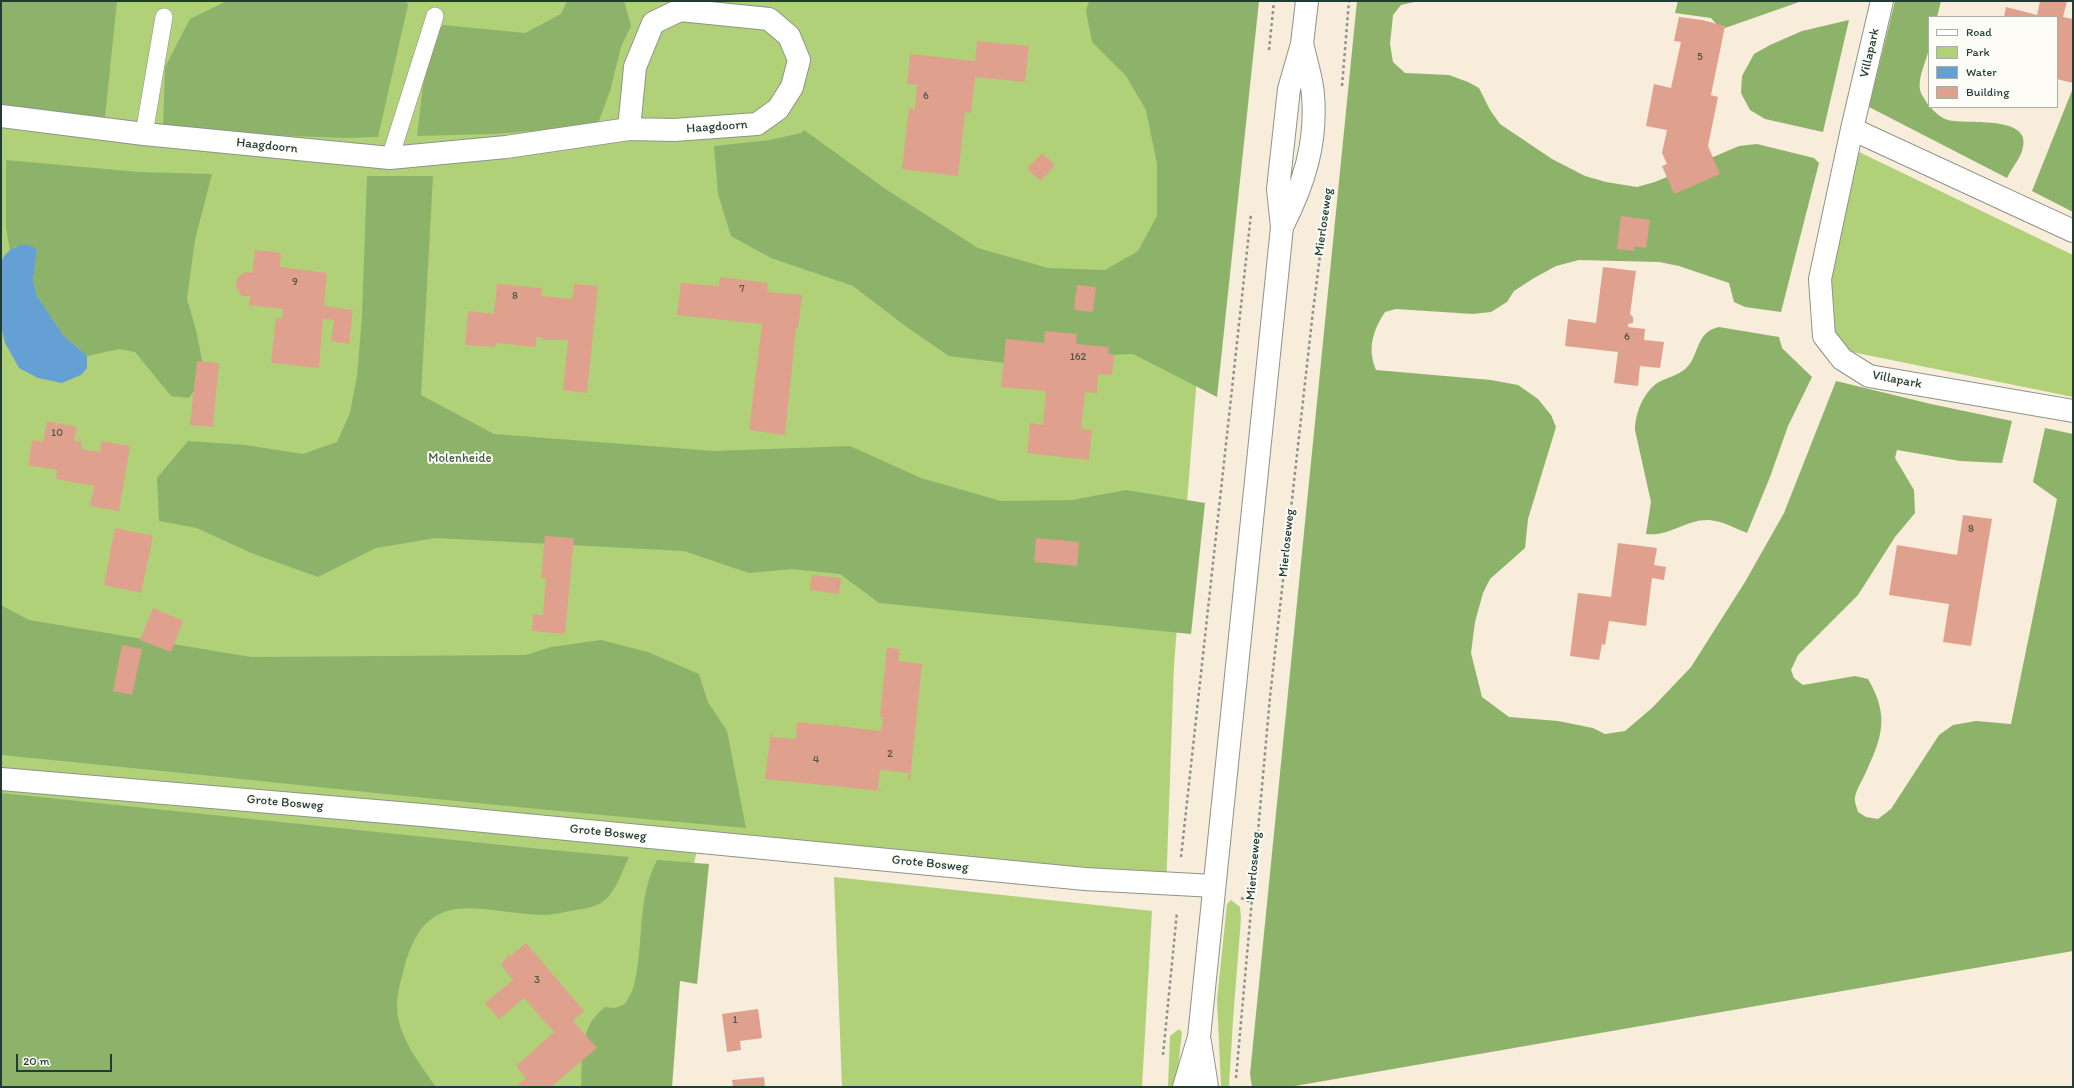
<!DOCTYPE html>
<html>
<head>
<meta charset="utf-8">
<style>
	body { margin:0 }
	#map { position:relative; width:2074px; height:1088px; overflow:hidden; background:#f8ecdb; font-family:Itim,sans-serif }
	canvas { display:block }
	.frame { position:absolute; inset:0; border:2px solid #1f3d34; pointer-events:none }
	.legend { position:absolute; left:1928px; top:16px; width:130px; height:92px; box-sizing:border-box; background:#fdfcf7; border:1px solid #a4b0a9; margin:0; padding:5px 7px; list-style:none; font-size:12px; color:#1f3d34 }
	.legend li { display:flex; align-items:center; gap:8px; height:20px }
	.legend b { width:20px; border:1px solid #a4b0a9 }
	.scale { position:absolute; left:16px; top:1054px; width:96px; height:18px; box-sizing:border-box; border:2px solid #1f3d34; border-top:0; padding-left:5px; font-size:12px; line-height:14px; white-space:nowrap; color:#1f3d34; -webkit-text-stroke:3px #fdfcf7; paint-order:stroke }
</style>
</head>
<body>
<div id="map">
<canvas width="2074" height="1088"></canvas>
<div class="frame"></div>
<ul class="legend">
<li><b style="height:5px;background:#fff"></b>Road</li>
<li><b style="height:11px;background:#b1d179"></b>Park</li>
<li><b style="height:11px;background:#65a0d5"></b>Water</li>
<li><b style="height:11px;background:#dfa18d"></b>Building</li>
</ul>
<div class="scale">20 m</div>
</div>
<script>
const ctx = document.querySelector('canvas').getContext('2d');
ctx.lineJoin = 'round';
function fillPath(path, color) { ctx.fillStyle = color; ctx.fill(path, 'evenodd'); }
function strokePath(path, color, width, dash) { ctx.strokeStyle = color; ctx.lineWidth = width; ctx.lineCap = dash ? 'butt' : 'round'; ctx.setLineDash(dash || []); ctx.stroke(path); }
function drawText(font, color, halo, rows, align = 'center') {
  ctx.font = font + ' Itim,sans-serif'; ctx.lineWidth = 4; ctx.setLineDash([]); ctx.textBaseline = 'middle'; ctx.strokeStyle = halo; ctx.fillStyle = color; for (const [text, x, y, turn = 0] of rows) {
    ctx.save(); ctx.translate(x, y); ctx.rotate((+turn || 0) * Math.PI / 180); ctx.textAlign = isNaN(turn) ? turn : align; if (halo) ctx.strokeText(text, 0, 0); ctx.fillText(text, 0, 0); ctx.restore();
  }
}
const green = new Path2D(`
	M1,1H1227L1174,665L1166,891L697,851L639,1087H1Z
	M1857,151L2073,255V397L1852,352L1834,342L1824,313Z
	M834,877L1152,911L1142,1087H842Z
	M1231,900L1240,907L1241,918L1233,1020L1229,1087H1221L1217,1000L1227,904Z
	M1179,1029L1182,1032L1176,1087H1168L1170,1036Z`);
const forest = new Path2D(`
	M1,1H117L104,127L1,120Z
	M227,1H406L408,5L378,137L344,138L163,131L165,67L190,19Z
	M567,1H624L631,26L621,47L610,91L597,126L494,134L417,136L428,44L443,25L525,33L561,14Z
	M1089,1H1259L1217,397L1133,354L1081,356L1005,363L949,356L908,328L853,286L771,258L731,236L718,194L714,146L770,140L801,133L804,130L887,190L978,248L1048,268L1105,270L1138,251L1157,216V164L1146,110L1126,76L1092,42L1086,11Z
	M1357,1H1419L1401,5L1393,15L1390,44L1393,62L1405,73L1449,75L1468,82L1479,88L1490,110L1500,124L1552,159L1585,176L1606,182L1637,187L1655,182L1739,146L1757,144L1814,158L1819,163L1781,312L1745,307L1734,302L1729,283L1679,266L1659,262L1579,260L1556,266L1534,278L1514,291L1507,302L1491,312L1473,314L1396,309L1385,312C1373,330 1367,349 1376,370L1491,380L1518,385L1538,399L1551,415L1556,427L1528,519L1525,548L1490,579L1483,593L1475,622L1471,653L1482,697L1509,717L1558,721L1593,728L1605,734L1625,731L1652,708L1691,667L1745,582L1784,513L1836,381L1931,404L2012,421L2002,463L1960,461L1897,450L1895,458L1914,490L1915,513L1895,537L1858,595L1798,655L1791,670L1794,678L1803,685L1855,676L1868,679C1890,716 1882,738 1865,774C1862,781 1856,790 1855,797C1854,801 1857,808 1858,812L1866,817L1878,819L1891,809L1939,735L1953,725L1976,721L2011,724L2057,499L2033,482L2045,428L2073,434V951L1289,1087H1252L1250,1074Z
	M1678,1H1802L1725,28L1718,26L1711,18L1675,13Z
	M1895,1H1941L1937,17H1929C1929,27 1930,38 1929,48C1927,61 1916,79 1921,93C1925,102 1937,117 1948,120C1968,125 2035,114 2022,151C2019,160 2011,169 2007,178L1869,107Z
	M1849,20L1823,132L1765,119L1750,110L1741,93L1742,76L1754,54L1770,45L1802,31Z
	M2073,88V212L2032,191Z
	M6,160L139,172L212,174L195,240L187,299L196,330L205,375L189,398L171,396L135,352L119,349L87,356L63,335L37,296L33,280L37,249L15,246L10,251L6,228Z
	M367,176H433L421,395L494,434L714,451L850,446L921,478L1001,501L1072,500L1126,490L1205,503L1191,634L879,603L840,574L792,569L749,573L684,551L436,538L376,548L318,577L251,553L197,528L159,521L157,478L188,441L245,445L303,454L337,442L350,413L357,376L362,316Z
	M1719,327L1779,337L1782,348L1812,377L1788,426L1770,477L1747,533C1734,528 1723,521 1709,520C1687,519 1669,537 1646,534L1651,502L1635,430C1635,413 1644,391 1659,382C1667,378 1677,375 1684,370C1700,358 1694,332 1719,327Z
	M1,605L29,620L251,657L526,655L551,647L601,640L648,652L699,674L708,702L727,731L746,828C497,807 249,779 1,755Z
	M1,793L541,849L629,857C621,873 616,893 601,903C593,908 580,909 571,911C563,912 553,915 544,915C480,914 427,882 404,968C401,980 396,996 397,1009C399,1038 420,1064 436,1087H1Z
	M657,860L709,864L697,984L680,981L672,1087H581C583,1056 578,1028 605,1007L615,1008L625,1004C629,997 634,989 635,981C644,939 637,899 657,860Z`);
const water = new Path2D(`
	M26,244L37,249L33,280L37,296L63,335L87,356V368L81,375L62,383L38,378L19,368L5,343L1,326V263C5,251 14,246 26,244Z`);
const building = new Path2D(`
	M2040,1H2067L2063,17L2073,19V83L2057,79V17H2004L2006,7L2037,15Z
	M1679,17L1702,20L1725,26L1711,95L1718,97L1708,146L1720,174L1674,194L1662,166L1667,164L1662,153L1667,130L1646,126L1654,84L1671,88L1681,42L1674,41Z
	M977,41L1029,46L1025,82L975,77L971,113L965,112L958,176L902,169L909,108L915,109L917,85L907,84L910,54L975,61Z
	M1042,153L1055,165L1041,181L1027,169Z
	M1621,216L1650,220L1646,248L1634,246V251L1617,249Z
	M255,250L281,253L280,267L327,273L324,306L353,310L349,344L331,341L334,320L323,319L319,368L271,363L276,318L282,319L283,309L249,305L250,296H242L236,288L237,278L245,272L252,273Z
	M1603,267L1636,271L1630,314L1633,317V323L1628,324V327L1645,329L1644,340L1664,342L1660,368L1640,366L1638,386L1614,383L1618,352L1565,346L1568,319L1596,323Z
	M720,277L768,283L767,292L802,295L798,328H796L785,435L749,430L762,324L677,315L681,283L719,286Z
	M497,284L542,288L541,296L572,299L574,284L598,286L587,393L563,390L568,340H543V338L536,337V347L496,343L495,347L465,345L468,311L494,314Z
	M1077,285L1096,287L1093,312L1074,310Z
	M1045,331L1077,334L1076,344L1109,347L1108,354H1114L1112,375L1098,374L1097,393L1085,392L1081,429L1092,430L1089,460L1027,453L1030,423L1043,425L1046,391L1001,387L1006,339L1044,343Z
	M197,361L219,363L213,425H215V427L190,425Z
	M47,421L77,427L74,441L82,442L81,449L100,452L101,441L130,446L119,511L90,506L94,486L56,479L57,470L28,465L32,440L43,442Z
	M1963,515L1992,519L1971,646L1943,642L1949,604L1889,595L1897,545L1957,555Z
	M115,528L153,536L141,593L104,585Z
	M545,536L574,538L565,634L532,631L533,614L543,615L546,578H541Z
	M1036,538L1079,542L1077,566L1034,562Z
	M1618,543L1657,548L1654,565L1666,567L1664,580L1652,578L1646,626L1609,621L1605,645L1602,644L1599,660L1570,656L1578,593L1611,597Z
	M812,575L841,578L839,594L810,590Z
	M153,608L183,621L171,652L140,640Z
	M122,645L142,649L132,695L113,691Z
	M887,648L900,649L898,661L922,664L910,780H908L909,773L880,770L878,789L883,791L765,779L771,732H772V737L796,739L797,722L835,726L836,724H838V726L881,731L883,717H880Z
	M526,943L584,1011L573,1021L597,1048L551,1087H515L526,1078L516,1066L554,1032L524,998L499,1019L485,1003L513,980L501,965L509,954L511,956Z
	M758,1009L762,1038L740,1041L741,1050L727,1052L722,1014Z
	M764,1077L765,1087H733L732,1080Z`);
const path = new Path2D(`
	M1269,50L1274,1
	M1342,86L1349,1
	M1181,857L1251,214
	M1241,898L1251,902
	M1163,1055L1177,912
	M1236,1078L1270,697L1313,311L1327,200`);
const lane = new Path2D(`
	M144,134L164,17
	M390,158L435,16`);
const street = new Path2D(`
	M1882,1L1852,129L1820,279L1824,336L1842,359L1869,376L2073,411
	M680,10L769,19L789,36L799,60L792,87L778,109L757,124L674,130L629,129L635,67L653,23Z
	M1,116L144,134L390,158L506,147L629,129
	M1852,129L2073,231
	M1,779L422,815L1085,879L1214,886`);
const secondary = new Path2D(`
	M1282,227C1304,184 1317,143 1313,95C1312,79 1306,62 1303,47
	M1200,1042L1207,1087
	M1184,1087L1199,1037L1282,227L1278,189L1289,89L1302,44L1307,1`);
const numberNames = [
	["5",1700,57],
	["6",926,96],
	["9",295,282],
	["7",742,289],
	["8",515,296],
	["6",1627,337],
	["162",1078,357],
	["10",57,433],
	["8",1971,529],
	["2",890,754],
	["4",816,760],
	["3",537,980],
	["1",735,1020]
];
const streetNames = [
	["Villapark",1870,53,-77],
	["Haagdoorn",717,127,-4],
	["Haagdoorn",267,146,6],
	["Mierloseweg",1324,222,-82],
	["Villapark",1897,380,11],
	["Mierloseweg",1287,543,-84],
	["Grote Bosweg",285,803,5],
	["Grote Bosweg",608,833,6],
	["Grote Bosweg",930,864,6],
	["Mierloseweg",1254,866,-85]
];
const parkNames = [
	["Molenheide",460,459]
];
fillPath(green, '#b1d179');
fillPath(forest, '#8cb369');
fillPath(water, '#65a0d5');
fillPath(building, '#dfa18d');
strokePath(lane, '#8c9488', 18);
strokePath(street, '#8c9488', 24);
strokePath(secondary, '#8c9488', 24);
strokePath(path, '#8c9488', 2.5, [3, 3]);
strokePath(lane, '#fff', 17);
strokePath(street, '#fff', 22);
strokePath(secondary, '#fff', 22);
drawText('11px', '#4f564a', null, numberNames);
drawText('13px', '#1f3d34', '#fdfcf7', streetNames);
drawText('13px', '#446245', '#fdfcf7', parkNames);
</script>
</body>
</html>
